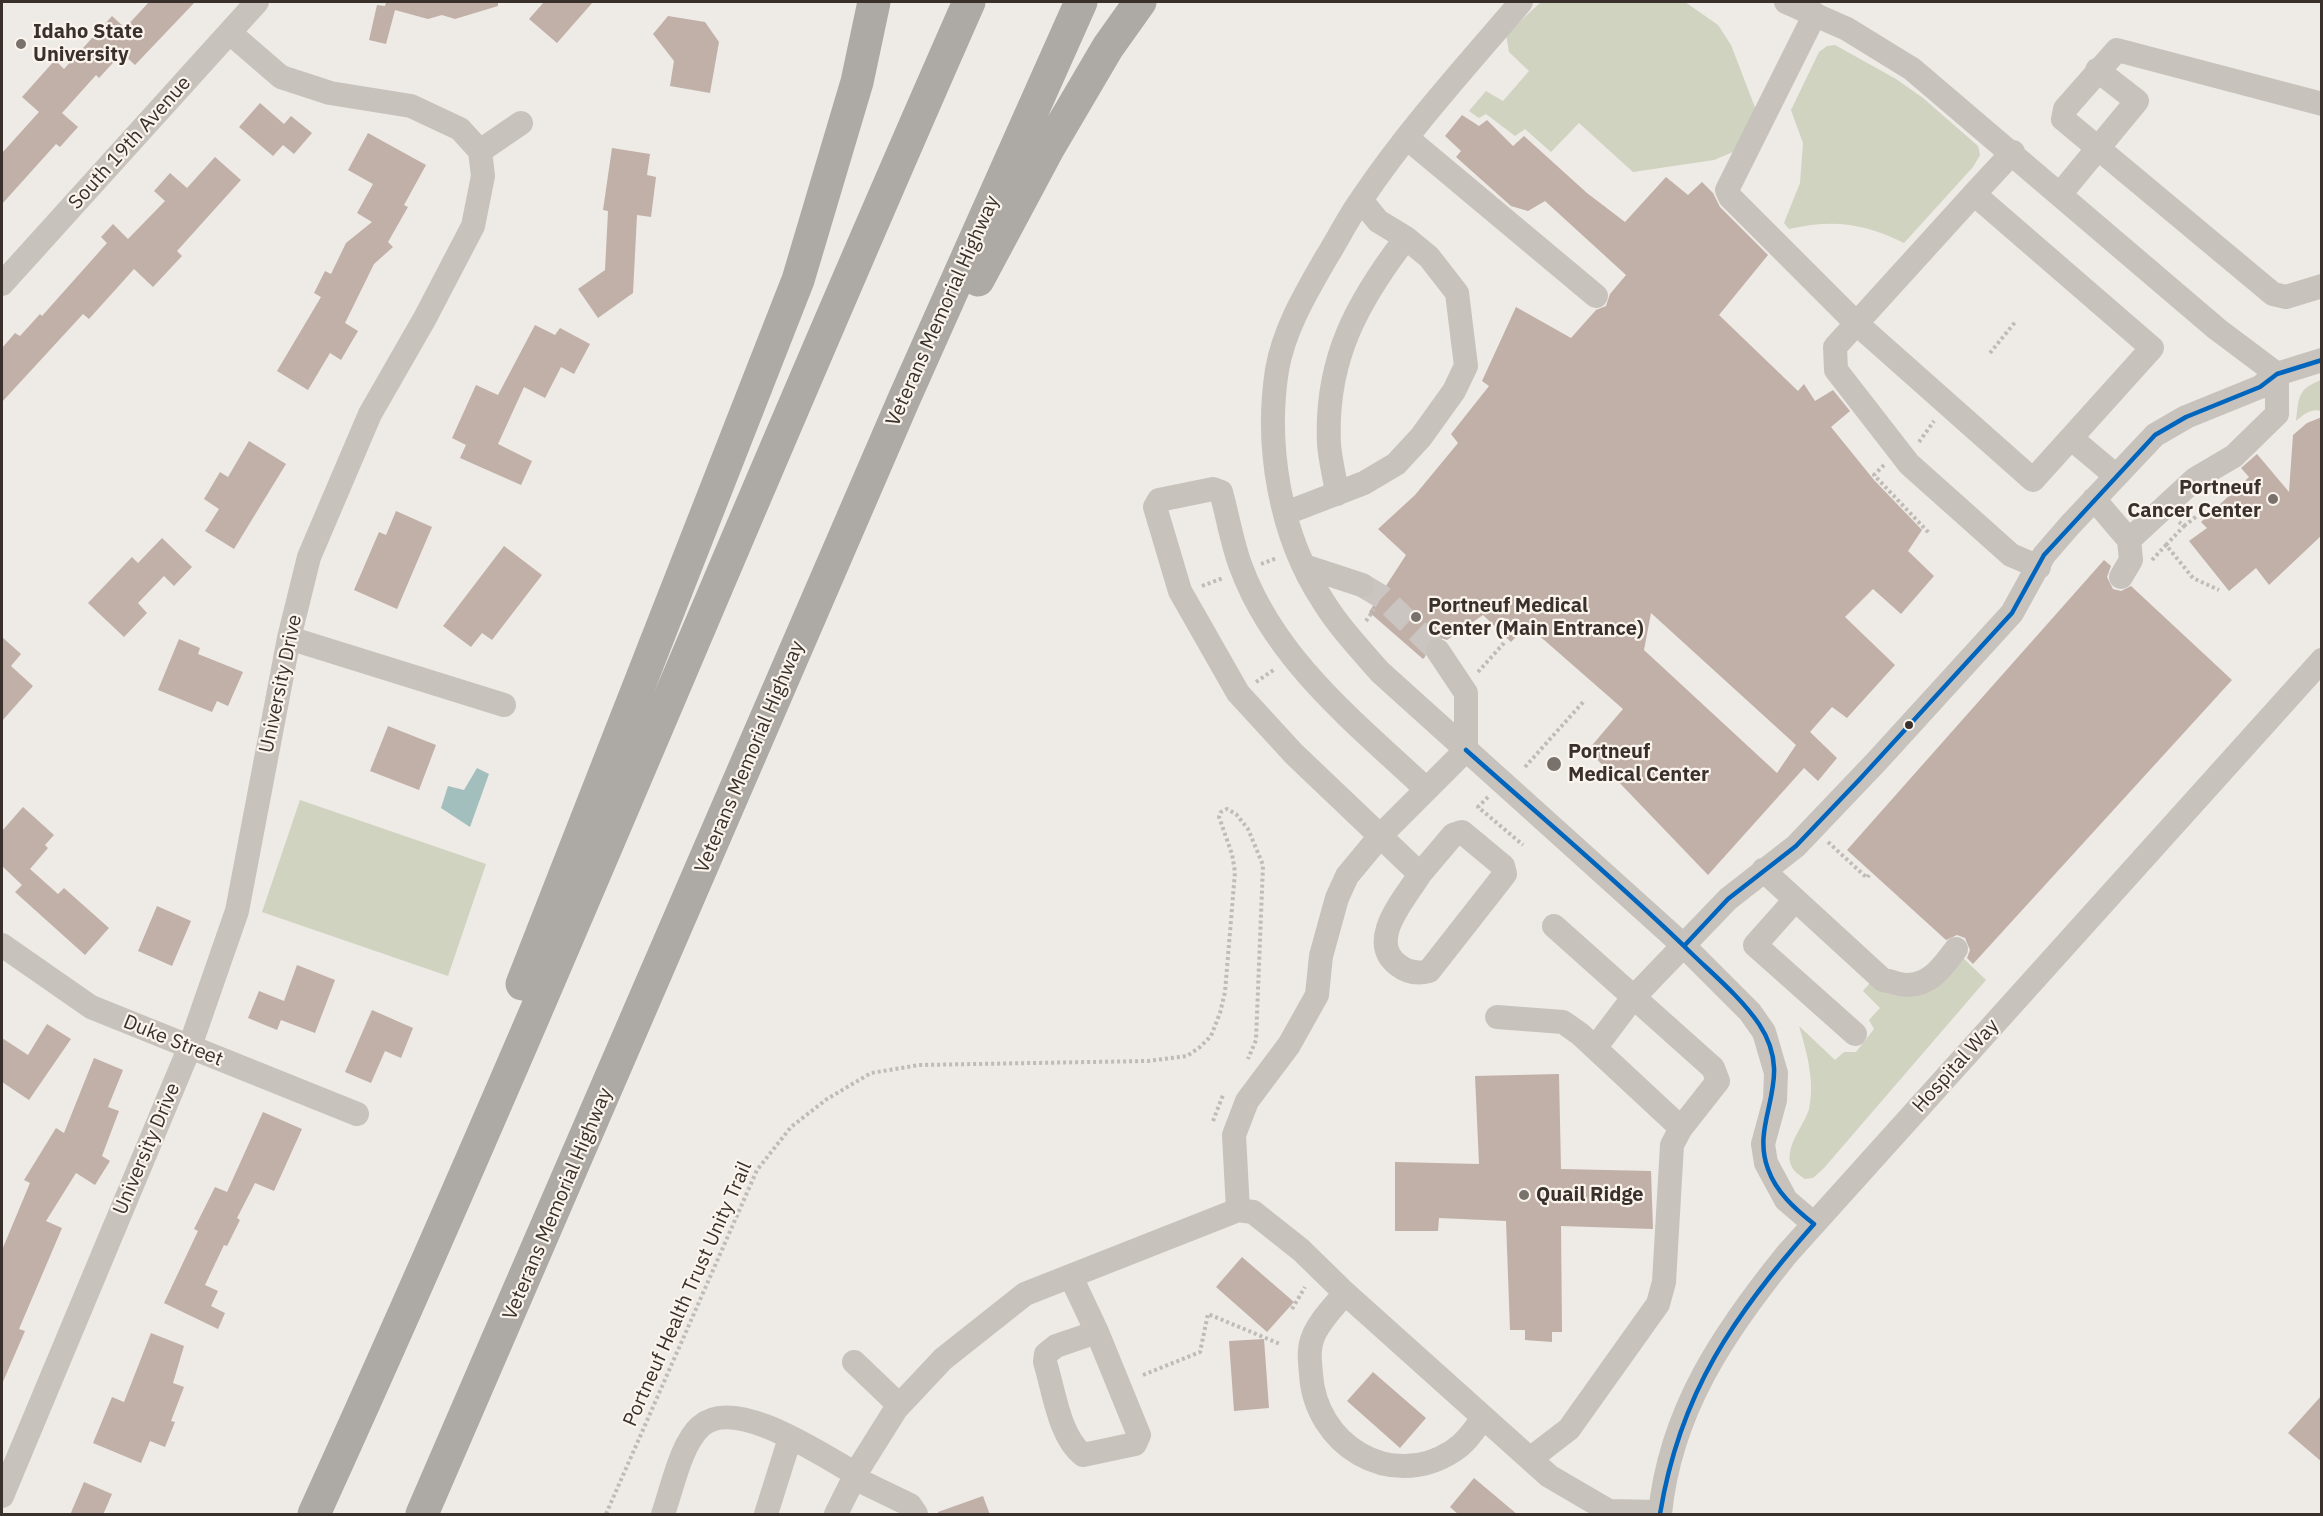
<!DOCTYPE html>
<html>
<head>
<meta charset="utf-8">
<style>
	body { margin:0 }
	#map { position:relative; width:2323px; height:1516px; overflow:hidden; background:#eeeae5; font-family:"IBM Plex Sans",sans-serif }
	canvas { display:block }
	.frame { position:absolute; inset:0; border:3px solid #39302b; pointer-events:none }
</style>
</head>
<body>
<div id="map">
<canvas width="2323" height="1516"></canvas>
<div class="frame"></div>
</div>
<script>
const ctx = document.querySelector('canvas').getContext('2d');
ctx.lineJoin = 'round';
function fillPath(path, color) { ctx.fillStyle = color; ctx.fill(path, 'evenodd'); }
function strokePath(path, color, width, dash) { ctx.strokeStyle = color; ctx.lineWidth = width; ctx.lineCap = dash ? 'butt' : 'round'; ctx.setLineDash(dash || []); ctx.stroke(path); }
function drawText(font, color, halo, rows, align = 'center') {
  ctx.font = font + ' "IBM Plex Sans",sans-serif'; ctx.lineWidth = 4.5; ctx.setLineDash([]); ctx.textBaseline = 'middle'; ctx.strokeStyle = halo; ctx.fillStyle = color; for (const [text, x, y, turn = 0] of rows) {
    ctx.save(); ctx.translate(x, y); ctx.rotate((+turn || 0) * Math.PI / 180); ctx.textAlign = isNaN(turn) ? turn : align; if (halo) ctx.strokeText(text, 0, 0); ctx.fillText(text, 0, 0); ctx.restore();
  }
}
const green = new Path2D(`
	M1541,2H1685L1718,25L1731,45L1756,110L1733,152L1714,160L1633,172L1579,123L1551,152L1525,129L1515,136L1486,114L1479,118L1469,111L1486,91L1503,101L1529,71L1509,52L1506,34Z
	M1835,45L1896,79L1923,98L1978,146L1980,155L1973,167L1904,243C1864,223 1833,219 1789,229L1784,223L1800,183L1803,143L1791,110L1819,52L1827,46Z
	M2321,380V411C2311,408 2303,415 2296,421C2299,398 2297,389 2321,380Z
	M300,800L486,864L448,976L262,912Z
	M1960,955L1986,980L1824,1168L1813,1178L1805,1179C1798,1174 1792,1171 1790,1162C1787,1143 1804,1126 1809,1109C1815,1082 1807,1052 1799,1026L1835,1060L1844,1052H1856L1874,1029L1869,1020L1880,1008L1863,991L1870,983L1888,992Z`);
const water = new Path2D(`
	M477,768L489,774L470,827L441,808L448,786L464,790Z`);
const building = new Path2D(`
	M149,2H195L135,65L122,53L99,78L96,75L62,113L78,127L60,147L56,144L2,204V153L39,112L22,97L55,60L64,69L112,16L125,28Z
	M386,2H498V6L455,19L442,15L428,19L395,10L386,44L369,40L377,5L385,6Z
	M544,2H593L557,43L529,19Z
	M668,16L705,22L719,42L710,93L670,86L674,61L653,34Z
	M260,103L284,124L291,116L312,133L294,154L283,145L273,156L239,127Z
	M1462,115L1479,126L1487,120L1513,146L1524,136L1587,193L1625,222L1666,177L1688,195L1702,182L1713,193L1720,207L1768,255L1719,315L1798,391L1804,384L1815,401L1833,390L1850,411L1831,427L1874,480L1922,530L1908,551L1934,576L1901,614L1873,589L1845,617L1895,665L1847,718L1832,707L1810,732L1837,758L1818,781L1804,768L1708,875L1588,750L1623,709L1527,625L1511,642L1483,615L1447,640L1438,637L1430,640L1425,645V657L1423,659L1369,612L1406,555L1378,529L1415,495L1458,443L1451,434L1489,386L1482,381L1516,307L1571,338L1596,310L1606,306L1610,294L1626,275L1545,201L1528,211L1511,206L1456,157L1461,151L1445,136ZM1651,613L1796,745L1777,773L1644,650Z
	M368,133L426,165L404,205L408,207L388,242L393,247L374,264L345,323L358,331L341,360L330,353L308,390L277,371L321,297L314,293L325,271L331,274L346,243L372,222L357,213L373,184L348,170Z
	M612,148L650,154L647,175L656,177L651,217L637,215L633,293L598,318L578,289L605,270L608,211L603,210Z
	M215,157L241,180L177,251L182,256L153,287L134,269L89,319L83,314L2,402V348L15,333L20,336L40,314L42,316L107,243L101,237L113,224L128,239L165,201L154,191L170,173L187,188Z
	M535,325L555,335L560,328L590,344L574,374L561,367L545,398L524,387L498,444L532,461L521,485L460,458L466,445L452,438L476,385L498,395Z
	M2322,417V535L2269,585L2256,568L2229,591L2189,541L2207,528L2201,522L2249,477L2241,468L2257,454L2289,492L2293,435L2307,423Z
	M249,441L286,464L234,549L205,531L219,509L204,499L220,472L228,477Z
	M396,511L432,527L397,609L354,590L379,532L386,535Z
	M162,538L192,567L174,586L164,576L138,603L147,613L124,637L88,603L132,557L138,563Z
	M504,546L542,575L492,640L482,633L471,647L443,626Z
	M2104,560L2111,566L2107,577L2113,589L2121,591L2131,586L2232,680L1973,964L1967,958L1970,950L1965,938L1957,935L1946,940L1847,850Z
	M2,637L21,654L11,666L33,686L2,721Z
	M179,639L200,648L198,654L243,672L228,706L217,701L212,712L158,690Z
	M388,726L436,745L419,790L370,771Z
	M23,807L54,835L45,845L48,848L30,869L58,894L64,888L109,928L85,955L15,892L22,885L2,866V831Z
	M157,906L191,921L172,966L138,951Z
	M297,965L335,980L315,1033L281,1020L277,1030L248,1018L259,991L284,1001Z
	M372,1010L413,1028L401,1058L385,1051L371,1083L345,1072Z
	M47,1024L71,1039L29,1100L2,1082V1038L28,1055Z
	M94,1058L123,1070L108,1107L119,1111L102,1156L110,1161L95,1185L76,1173L46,1221L62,1228L19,1329L25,1331L2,1384V1250L30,1183L24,1180L56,1128L64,1133Z
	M1559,1074L1561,1169L1651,1171L1653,1229L1561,1226L1562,1332H1552V1342L1525,1340V1330H1510L1506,1221L1439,1218L1438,1231H1395V1162L1479,1164L1475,1076Z
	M263,1112L302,1129L274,1191L255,1183L237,1218L240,1220L227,1246L224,1245L205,1285L218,1291L211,1306L225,1313L218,1329L164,1303L198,1231L194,1229L215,1187L227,1192Z
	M1242,1257L1294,1302L1267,1332L1216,1287Z
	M151,1333L184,1346L173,1383L184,1387L171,1421L175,1422L165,1447L150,1441L141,1463L93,1443L112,1397L124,1402Z
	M1264,1339L1269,1408L1234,1411L1229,1341Z
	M1373,1372L1426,1418L1400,1448L1347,1401Z
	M2322,1395V1462L2288,1433Z
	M1474,1478L1518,1515H1459L1450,1507Z
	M84,1482L112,1494L103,1515H70Z
	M983,1496L990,1515H938V1512Z`);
const minorTunnel = new Path2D(`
	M1362,585L1382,597L1438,651`);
const path = new Path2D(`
	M1990,353L2016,321
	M1919,442L1934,421
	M1884,465L1874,475L1929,533
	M2184,526L2202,512L2198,507
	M2166,545L2184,526L2179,522
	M2152,560L2166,545L2193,578L2219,590
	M1261,564L1277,558
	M1202,586L1223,578
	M1366,621L1375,608
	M1478,672L1504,643
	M1256,682L1275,669
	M1525,767L1585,700
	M1488,797L1478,807L1523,845
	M1828,842L1867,878L1869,875
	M1213,1121L1223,1095
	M1292,1309L1305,1287
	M1143,1375L1200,1352L1208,1314L1280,1344
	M606,1514L757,1170L791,1127L827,1099L871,1073L919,1065L1148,1061L1187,1056L1200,1047L1211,1036L1220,1013L1225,992L1235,872L1232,854L1219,817L1221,812L1227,809L1236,814L1248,829L1263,865L1256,1040L1248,1059`);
const minor = new Path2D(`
	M1521,2C1466,66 1408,130 1361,200C1348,218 1338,239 1326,258C1306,293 1284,329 1277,370C1265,446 1280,536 1323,601C1339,627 1360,649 1380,672L1684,946L1750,1012L1764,1032L1776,1073L1775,1100L1763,1144L1766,1163L1786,1200L1814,1224
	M1786,2L1847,29L1912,69L2217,329L2277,374
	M1815,14L1727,190L1730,197L1856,323L2033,480L2152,348L1974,194L1835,347L1836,370L1909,464L2011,555L2039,567
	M2322,104L2117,50L2065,109L2063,119L2273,294L2286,297L2322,286
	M1407,138L1596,296
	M480,151L521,123
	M2061,193L2137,101L2097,70
	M1974,194L2013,152
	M2,284L257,2
	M2072,439L2116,476
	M1337,494C1335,477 1330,460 1329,444C1325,360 1357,302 1406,238
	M2094,499L2129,540L2195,479L2234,456L2277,414V374
	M1286,513L1364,483L1396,464L1421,437L1454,391L1466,366L1457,293L1429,257L1406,238L1378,221L1361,200
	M1304,566L1362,585
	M2121,577L2131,560L2129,540
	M289,638L504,705
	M1763,870L1883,980C1891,981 1900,985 1907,985C1931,985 1943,966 1956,949
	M1420,874C1405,899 1366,940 1398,965C1407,972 1418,974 1429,971L1505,874L1503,866L1462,832L1453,835L1420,874L1294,754L1238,693L1180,591L1155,507L1159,500L1213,489L1221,492C1228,517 1232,544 1241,567C1276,661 1355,722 1426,789
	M1795,900L1755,945L1855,1034
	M2,945L91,1007L357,1114
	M1497,1017L1563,1022L1580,1034L1681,1128
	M1595,1048L1632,999L1728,899L1796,846L1877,761L2012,613L2044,555L2070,525L2155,435L2186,417L2260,387L2277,374L2322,360
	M1238,1210L1234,1135L1247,1101L1289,1045L1317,995L1321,956L1337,898L1347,876L1381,835L1466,750V693L1438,651
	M1071,1277L1097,1332
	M1345,1293C1334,1307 1319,1321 1313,1337C1308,1349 1310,1362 1311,1374C1315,1444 1390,1492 1453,1451C1466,1443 1474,1430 1483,1418
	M1097,1332L1139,1435L1135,1444L1083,1455C1059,1436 1054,1391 1045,1362L1046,1354L1056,1346Z
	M854,1362L899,1405
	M1530,1459L1569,1429L1658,1304L1664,1282L1672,1145L1681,1128L1718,1081L1713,1068L1554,926
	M854,1478L910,1505L916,1514
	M2,1496L189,1049L237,911L289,638L309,557L370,414L425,318L473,226L483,176L480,151L460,129L411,106L330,93L281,77L230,33
	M663,1514C672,1489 681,1443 701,1426C735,1395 823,1456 856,1474
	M766,1514L790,1438
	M836,1514L859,1468L896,1409L943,1359L1025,1294L1238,1210L1253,1212L1301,1250L1345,1293L1549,1476L1609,1511L1660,1512
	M1660,1514C1670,1411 1724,1332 1787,1254L2322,660`);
const highway = new Path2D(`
	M978,280L1048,149L1108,47L1140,2
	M522,984L798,280L857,82L874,2
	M314,1514C542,1014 747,504 969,2
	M422,1514L904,399L1081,2`);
const bus1 = new Path2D(`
	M1466,750C1540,816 1615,879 1686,948C1710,972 1739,995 1759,1024C1797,1081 1749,1119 1768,1169C1776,1192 1795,1209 1814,1224C1734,1315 1680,1392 1660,1514
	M1684,946L1728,899L1796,846L1859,780L2012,613L2044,555L2155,435L2186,417L2260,387L2277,374L2322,360`);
const markers = [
	[21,44,6,"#78716c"],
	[2273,499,6,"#78716c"],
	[1416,617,6,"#78716c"],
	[1909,725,5,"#39302b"],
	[1554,764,8,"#78716c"],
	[1524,1195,6,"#78716c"]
];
const poiNames = [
	["Idaho State",33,32],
	["University",33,55],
	["Portneuf",2261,488,"right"],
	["Cancer Center",2261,511,"right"],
	["Portneuf Medical",1428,606],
	["Center (Main Entrance)",1428,629],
	["Portneuf",1568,752],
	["Medical Center",1568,775],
	["Quail Ridge",1536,1195]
];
const streetNames = [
	["South 19th Avenue",130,143,-48],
	["Veterans Memorial Highway",943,311,-66],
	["University Drive",281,684,-78],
	["Veterans Memorial Highway",750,757,-67],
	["Duke Street",173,1041,22],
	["Hospital Way",1956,1066,-48],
	["University Drive",147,1149,-67],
	["Veterans Memorial Highway",558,1204,-67],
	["Portneuf Health Trust Unity Trail",688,1294,-66]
];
fillPath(green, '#cfd3c0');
fillPath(water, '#a2bfbe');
fillPath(building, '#c1b0a8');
strokePath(minorTunnel, '#cac5c0', 24, [24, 12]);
strokePath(path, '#c0bbb6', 4, [3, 3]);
strokePath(minor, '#c8c2bd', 24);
strokePath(highway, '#ada9a4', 33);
strokePath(bus1, '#0065bd', 4.5);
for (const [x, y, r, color] of markers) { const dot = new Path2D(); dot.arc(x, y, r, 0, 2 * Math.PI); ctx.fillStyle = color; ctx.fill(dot); strokePath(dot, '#faf4ed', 2); }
drawText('bold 20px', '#39302b', '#faf4ed', poiNames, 'left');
drawText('20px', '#39302b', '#faf4ed', streetNames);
</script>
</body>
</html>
